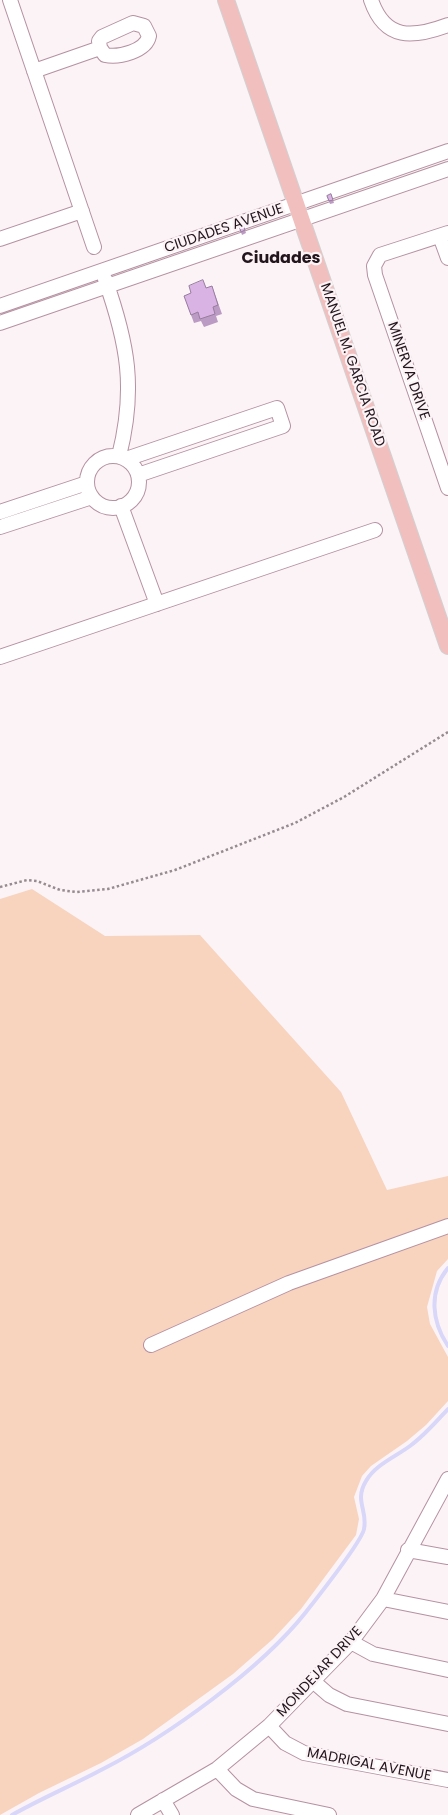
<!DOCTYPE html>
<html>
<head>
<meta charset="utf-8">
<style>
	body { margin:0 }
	canvas { display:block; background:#fbf3f6 }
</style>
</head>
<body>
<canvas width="448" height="1815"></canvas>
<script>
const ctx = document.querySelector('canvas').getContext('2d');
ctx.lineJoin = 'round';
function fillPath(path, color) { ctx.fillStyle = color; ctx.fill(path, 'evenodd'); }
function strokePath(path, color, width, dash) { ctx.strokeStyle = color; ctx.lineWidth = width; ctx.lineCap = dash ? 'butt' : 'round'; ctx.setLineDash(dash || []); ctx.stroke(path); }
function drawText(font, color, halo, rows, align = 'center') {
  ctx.font = font + ' Poppins,sans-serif'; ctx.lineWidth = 4.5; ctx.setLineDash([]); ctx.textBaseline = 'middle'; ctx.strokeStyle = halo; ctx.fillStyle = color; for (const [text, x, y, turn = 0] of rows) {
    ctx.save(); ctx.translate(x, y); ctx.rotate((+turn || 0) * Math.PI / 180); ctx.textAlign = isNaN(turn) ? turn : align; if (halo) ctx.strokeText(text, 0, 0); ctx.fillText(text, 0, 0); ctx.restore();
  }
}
const green = new Path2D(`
	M32,889L105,936L200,935L341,1092L387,1190L448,1176V1259L437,1271L427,1307L430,1324L448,1357V1401L426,1425L407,1441L371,1466L362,1476L354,1497L359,1519L356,1535L301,1609L273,1639L233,1674L143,1739L101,1763L39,1793L0,1815V899Z`);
const stream = new Path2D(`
	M448,1268C428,1292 432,1322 448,1346
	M12,1815C42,1798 73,1785 103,1769C168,1736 261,1669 306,1612C317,1598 362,1541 364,1529C368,1510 354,1501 366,1481C375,1465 395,1457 410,1446C424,1436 436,1422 448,1409`);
const path = new Path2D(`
	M0,887L27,880L37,881L60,890L76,892L108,889L175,870L295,823L344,797L448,732`);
const minor = new Path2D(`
	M10,0L94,247
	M371,0C385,41 413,38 448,25
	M133,23L144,26L149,36C146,51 119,58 105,55L100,48L99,41L102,37Z
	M34,71L100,48
	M448,233L380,255L374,266L375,275L448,488
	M440,236L448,258
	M0,239L82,211
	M105,279C128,344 136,389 119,456
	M0,306L448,151
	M0,323L448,169
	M87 482a26 26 0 1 1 52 0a26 26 0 1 1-52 0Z
	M126,459L277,408L283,426L138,475
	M121,506L157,604
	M0,512L87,483
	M0,527L92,497
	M0,657L375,530
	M151,1345L289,1283L448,1226
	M408,1550L448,1557
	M383,1599L448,1612
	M351,1642L373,1654L448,1670
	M314,1682L329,1695L347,1704L448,1724
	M269,1726L285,1743L304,1753L448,1780
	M217,1769L236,1789L253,1799L329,1815
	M163,1800L172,1815
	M138,1815L217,1769L269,1726L351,1642L383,1599L448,1479`);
const major = new Path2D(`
	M226,0L448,646`);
const wall = new Path2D(`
	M331,194L334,203L330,204L327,196Z
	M243,225L246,233L242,235L239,226Z
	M212,286L222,314L216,316L218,322L204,327L201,321L194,323L184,296Z`);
const building = new Path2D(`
	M331,194L333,200L329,201L327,196Z
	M243,225L245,230L241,232L239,226Z
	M203,280L206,288L212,286L218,305L213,307L215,314L200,319L198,312L191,315L184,296L191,293L189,286Z`);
const streetNames = [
	["CIUDADES AVENUE",224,229,-19],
	["MANUEL M. GARCIA ROAD",352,365,71],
	["MINERVA DRIVE",408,371,71],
	["MONDEJAR DRIVE",320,1672,-47],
	["MADRIGAL AVENUE",369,1765,11]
];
const quarterNames = [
	["Ciudades",281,259]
];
fillPath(green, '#f8d4bf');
strokePath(stream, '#d9d7f9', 4);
strokePath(minor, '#b691a1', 16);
strokePath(major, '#d3d0d2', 18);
strokePath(path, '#968b90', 2.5, [2.5, 2.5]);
strokePath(minor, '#fff', 14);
strokePath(major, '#f1bfbe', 16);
fillPath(wall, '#bb9ac3');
fillPath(building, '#d9b3e3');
strokePath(building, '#987d9f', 1);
drawText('14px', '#23151c', '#fbf3f6', streetNames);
drawText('bold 16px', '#23151c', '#fbf3f6', quarterNames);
</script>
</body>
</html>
